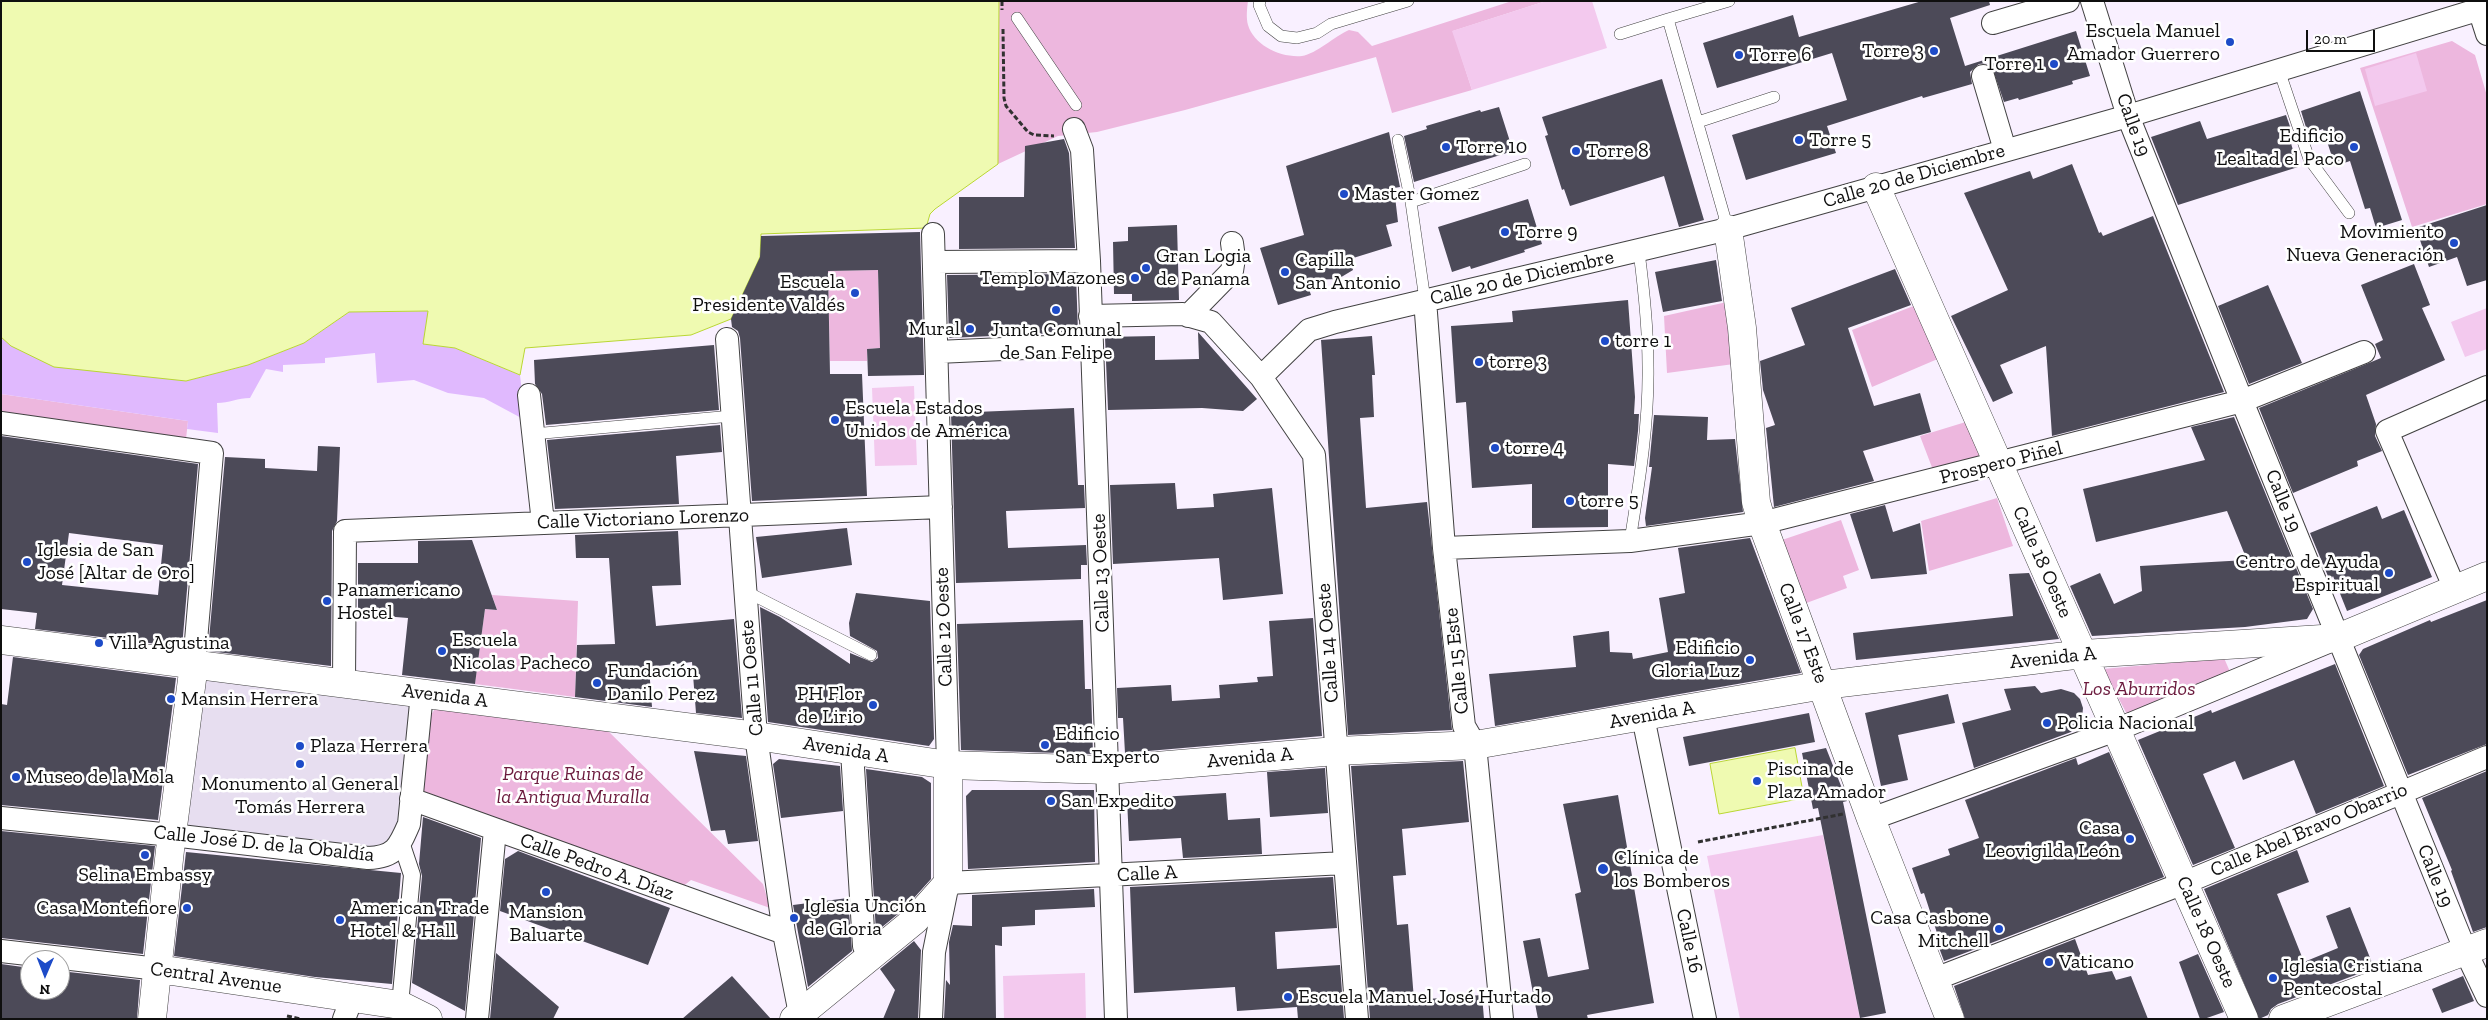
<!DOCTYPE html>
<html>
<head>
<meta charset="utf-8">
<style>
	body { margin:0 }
	#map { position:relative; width:2488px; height:1020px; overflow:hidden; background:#f9f0ff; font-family:"Zilla Slab",serif }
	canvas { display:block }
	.frame { position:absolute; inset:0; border:2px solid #0f0f0f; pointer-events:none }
	.north { position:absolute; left:20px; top:950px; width:50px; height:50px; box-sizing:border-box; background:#fff; border:1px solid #9f9f9f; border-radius:50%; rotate:181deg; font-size:14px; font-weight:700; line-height:20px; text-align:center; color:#0f0f0f }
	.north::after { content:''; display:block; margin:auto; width:18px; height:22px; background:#1d4bc8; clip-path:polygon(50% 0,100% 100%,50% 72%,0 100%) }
	.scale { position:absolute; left:2306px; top:30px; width:69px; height:22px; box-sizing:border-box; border:2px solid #0f0f0f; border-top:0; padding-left:6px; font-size:15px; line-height:18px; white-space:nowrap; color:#0f0f0f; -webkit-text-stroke:4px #fff; paint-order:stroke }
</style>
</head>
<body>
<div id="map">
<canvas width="2488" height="1020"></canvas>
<div class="frame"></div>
<div class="north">N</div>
<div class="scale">20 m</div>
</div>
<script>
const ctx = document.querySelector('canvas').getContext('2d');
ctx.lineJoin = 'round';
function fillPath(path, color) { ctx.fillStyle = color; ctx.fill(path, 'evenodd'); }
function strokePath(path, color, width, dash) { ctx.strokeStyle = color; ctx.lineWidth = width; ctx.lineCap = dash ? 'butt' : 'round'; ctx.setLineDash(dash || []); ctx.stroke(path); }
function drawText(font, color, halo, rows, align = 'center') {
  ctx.font = font + ' "Zilla Slab",serif'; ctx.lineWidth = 5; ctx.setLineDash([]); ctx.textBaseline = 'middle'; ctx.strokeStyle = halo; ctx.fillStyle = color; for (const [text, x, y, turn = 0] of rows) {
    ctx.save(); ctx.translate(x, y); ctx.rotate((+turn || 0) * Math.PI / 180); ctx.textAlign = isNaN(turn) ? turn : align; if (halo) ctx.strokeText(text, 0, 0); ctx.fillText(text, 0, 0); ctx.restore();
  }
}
const green = new Path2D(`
	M999,1H1248C1247,8 1246,18 1248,25C1254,45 1280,58 1302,56C1316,54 1335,36 1349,30L1358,32L1372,46L1512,1H1546L1453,31L1472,90L1392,113L1376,57L1185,110L1097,132L1058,136L998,164Z
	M2452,41L2475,55L2487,96V204L2412,227L2360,68Z
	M878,270L880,348L867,349V361H830L828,271Z
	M1727,302L1734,364L1667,373L1664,316Z
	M1916,305L1940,358L1872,387L1852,330Z
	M1,394L188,421L186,439L1,414Z
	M1969,421L1984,457L1933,470L1920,436Z
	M1997,498L2013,546L1929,571L1921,521Z
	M1841,520L1859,570L1843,576L1847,588L1801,605L1779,541Z
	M492,595L578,601L575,697L475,684L485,609L497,610Z
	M2224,658L2231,674L2129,718L2103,669Z
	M448,708L604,727L763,884L770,908L691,880L677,891L424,793L421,787L428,719L435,709Z`);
const sand = new Path2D(`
	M429,311L424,344L455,348L520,375L525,420L484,398L448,393L414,380L377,383L375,353L325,358V363L283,365V372L266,369L250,398C238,398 229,403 217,403L218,433L187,429L188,421L1,394V337L11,346L186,381L248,365L304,343L349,312Z`);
const pitch = new Path2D(`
	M1546,1H1592L1607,48L1472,90L1452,31Z
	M2416,53L2427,91L2375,106L2365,69Z
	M2487,308V349L2465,357L2451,322Z
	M914,386L917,465L875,466L872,388Z
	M1823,835L1860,1019H1740L1707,856Z
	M1085,973L1086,1019H1004L1003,976Z`);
const plaza = new Path2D(`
	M194,664L422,693L393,852L172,835Z`);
const water = new Path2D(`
	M1,1H999L998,164L935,209L930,214L926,228L761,234L760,257L731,319L691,335L525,348L520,375L455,348L423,344L428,311L349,312L304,343L248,365L186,381L54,367L11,346L1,337Z
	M1795,748L1804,798L1719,814L1710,764Z`);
const building = new Path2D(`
	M1922,1H1989L1990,5L1950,18L1965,66L2076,31L2090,76L2072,81L2073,84L2019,100L2018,98L2004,102L1992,67L1987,63L1979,64L1970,72L1972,84L1923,98L1922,96L1827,126L1836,153L1746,180L1732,135L1847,100L1832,53L1717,88L1703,43L1793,15L1799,37Z
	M1662,79L1704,220L1679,227L1664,176L1570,206L1564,189L1562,190L1545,136L1548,135L1542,117Z
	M2360,91L2402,220L2376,228L2370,208L2365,209L2350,161L2335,166L2323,129L2308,134L2301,111Z
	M1499,107L1513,151L1414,182L1404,136L1427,129L1426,126L1480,110L1481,112Z
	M2286,115L2294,138L2290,140L2298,167L2178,205L2151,137L2200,121L2207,139Z
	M1389,132L1400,187L1394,188L1398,222L1386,225L1392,246L1350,259L1353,270L1338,279L1306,280L1311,295L1278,305L1260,248L1304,235L1286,166Z
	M1064,139L1069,153L1075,248L959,249V197H1024L1025,146Z
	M2072,164L2099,233L2101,232L2103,236L2153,216L2224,392L2052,436L2046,346L2000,365L2013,393L1993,402L1951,316L2008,290L1964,193L2030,171L2033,179Z
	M1528,199L1542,244L1524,250L1525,252L1471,269L1470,266L1452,272L1438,227Z
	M2487,205V280L2467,286L2457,257L2429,267L2416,228Z
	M1177,225L1179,300L1132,301V294H1114L1113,242L1128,241V227Z
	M920,232L924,375L868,376L867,349L880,348L878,270L828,271L830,374H862L867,496L752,501L740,338L738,331L732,327L731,319L760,257L761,236Z
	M1716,260L1722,301L1663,312L1655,272Z
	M2414,264L2430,305L2422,308L2445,360L2366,395L2376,424L2375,436L2382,451L2357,461L2358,466L2293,493L2259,408L2381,358L2375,344L2383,340L2361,285Z
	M1895,269L1911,305L1848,328L1874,406L1920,393L1931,432L1863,451L1874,481L1774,507L1766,428L1775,425L1763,390L1760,361L1805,345L1791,308Z
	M1076,274L1078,332L949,338L947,275Z
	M2268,285L2302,363L2249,384L2218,306Z
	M1628,300L1635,397L1634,414H1639L1638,431L1634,466L1608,464V527L1532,528V484L1472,488L1466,402L1456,403L1451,326L1513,322L1512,311Z
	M1198,332L1257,399L1243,411L1202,408L1108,410L1105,337L1155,336V360L1199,359Z
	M1372,336L1375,375H1372L1374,417L1360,418L1366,508L1427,502L1452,730L1348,735L1321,340Z
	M714,345L719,410L546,425L542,394L535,384L534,360Z
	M1074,408L1078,485H1084L1085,508L1006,511L1008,548L1086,545L1087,565H1081V579L956,583L951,413Z
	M1654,415L1708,417L1707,440L1735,439L1743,512L1646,526L1645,518L1652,467H1649Z
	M2234,417L2313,609L2307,619L2245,627L2092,636L2070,586L2100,573L2114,604L2142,591L2140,566L2247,560L2227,511L2096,542L2083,489L2205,460L2191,427Z
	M720,425L722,452L676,456L679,504L555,509L547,440Z
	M1,436L198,464L182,647L35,629L37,613L1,609ZM69,533L163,545L158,595L62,585Z
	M318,446L340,447L337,521L332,531L331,666L208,651L225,457L265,459V468L317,471Z
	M1175,483L1177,509L1214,507L1213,494L1272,488L1283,594L1223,600L1219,558L1113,564L1110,485Z
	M1885,505L1893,532L1920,523L1927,574L1871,579L1850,514Z
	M2377,506L2382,519L2404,510L2432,577L2347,611L2333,576L2330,581L2310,533Z
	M847,528L852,565L762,578L756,537Z
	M678,531L681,585L652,586L656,626L734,619L742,718L696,713L692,662L649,667L652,707L575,697L577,645L615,644L609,558H576L575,535Z
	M1750,538L1801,673L1495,726L1489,674L1576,667L1573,636L1609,631L1610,652L1632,653L1633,659L1668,652L1659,598L1685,593L1678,548Z
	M472,540L497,610L485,609L475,684L402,675L408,618L358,614V563H418V541Z
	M2029,573L2059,639L1856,660L1853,633L2013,616L2009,574Z
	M856,593L930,601L934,739L929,746L768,722L760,607L780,617L850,664V653L872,662L878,658L877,651L850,636L849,623Z
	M2487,600V744L2408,775L2359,655L2363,649L2430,620L2431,622Z
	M1313,618L1322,736L1125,753L1123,718H1118L1117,688L1171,685L1172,701L1220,698L1219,685L1258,682L1257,677L1273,676L1269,621Z
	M1083,620L1085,689H1091L1093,754L961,750L957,624Z
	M13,657L176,678L158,820L1,805V704L7,705Z
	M2335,664L2384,786L2316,814L2294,760L2243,780L2235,761L2203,774L2235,848L2193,865L2138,740L2211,710L2212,713Z
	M2035,686L2041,693L2061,689L2074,693L2080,699L2083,708L2082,719L2071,732L1974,768L1962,723L2011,710L2004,689Z
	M1948,694L1955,723L1898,735L1908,780L1881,786L1865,713Z
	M1809,713L1815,742L1689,766L1683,737Z
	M1826,748L1847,801L1843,802L1886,1013L1860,1018L1818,808L1813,809L1802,753Z
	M694,751L746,756L758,841L728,844L725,830L711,831Z
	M2109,752L2164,877L1944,961L1935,937L1938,936L1924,893L1921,894L1912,868L1950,855L1948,849L1979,838L1965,800L2076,758L2078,765Z
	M779,759L840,766L843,811L781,818L773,764Z
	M1463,761L1469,822L1402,829L1406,875L1393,876L1397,925L1408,924L1414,1000L1482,995L1484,1019H1370L1351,766Z
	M1325,768L1328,813L1270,817L1267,772Z
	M866,769L922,777L931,783V879L904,909L876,932Z
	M2487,771V927L2473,932L2451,871L2452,870L2422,798Z
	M972,790H1094L1095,862L968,869L966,796Z
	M1226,793L1228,820L1260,818L1262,854L1183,858L1181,838L1129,841L1127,799Z
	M1618,795L1654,1003L1587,1015L1588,1019H1538L1523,941L1540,938L1548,977L1589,969L1575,894L1581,892L1563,804Z
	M423,817L481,838L465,1011L412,983L422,876L419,864Z
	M1,831L155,846L143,954L1,938Z
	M2297,850L2309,882L2277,894L2304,962L2338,948L2326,916L2350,907L2374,968L2278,1004L2271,1009L2268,1015L2259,1019L2204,889Z
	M518,851L670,908L648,965L500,911L505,859Z
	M186,852L401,873L392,984L315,977L174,956Z
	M1333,877L1337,928L1275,932L1277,969L1340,965L1344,1019H1298L1297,1007L1237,1011L1235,987L1134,993L1130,887Z
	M1094,889L1095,907L1035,910V925L1002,927V946L995,945L996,1019H944L946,980L950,985L949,942L953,925L972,926V895Z
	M848,898L852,951L808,987L793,905Z
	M2075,939L2088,975L2112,971L2116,980L2131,976L2148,1019H1965L1954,986Z
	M914,941L921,950L918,1019H883L895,990L880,969Z
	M496,953L559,1007L553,1019H490Z
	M2198,954L2224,1012L2204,1019H2200L2179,962Z
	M1,964L30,968V990H60V971L140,980L137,1019H1Z
	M732,976L771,1019H682L711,994Z
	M2463,976L2474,1001L2442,1013L2432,989Z`);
const path = new Path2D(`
	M1002,1V10
	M1003,29L1004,98L1006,106L1028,132L1034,135L1054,136
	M1698,842L1843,814
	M287,1016L301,1019`);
const service = new Path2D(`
	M1260,1L1259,5L1268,26L1281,36L1297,38L1317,33L1331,24L1408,1
	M1017,18L1076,105
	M1620,34L1668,19
	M2279,70L2309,159L2349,213
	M1698,122L1774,97
	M1398,140L1411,202
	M1728,229L1668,19L1729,1
	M1425,300L1411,202L1525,164
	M533,434L732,416
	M1630,541C1639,484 1649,424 1648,366C1648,328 1644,290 1639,252
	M745,591L871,655`);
const pedestrian = new Path2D(`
	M400,1005L412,875L401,842`);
const minor = new Path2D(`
	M2092,1L2128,116L2242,401L2466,952L2487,996
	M2479,9L2487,34
	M1993,23L2068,1
	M1983,76L2005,150
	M1074,129L1082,150L1089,261L1116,1019
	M933,234L948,765
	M934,262L1089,261
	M1425,300L1444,548L1464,726L1475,745L1502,1019
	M1090,316L1183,314L1211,322L1261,377L1314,455L1357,1019
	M1188,316L1232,271L1234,258L1232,243
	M727,339L756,736L784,933L800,1014
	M937,352L1092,345
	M1261,377L1309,330L1335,322L1728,229L2128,116L2487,7
	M529,395L543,523
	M1,423L212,453L194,664
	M1444,548L1630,541L1762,523L2242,401L2364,352
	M2455,589L2387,431L2487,387
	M344,683L345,531L941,507
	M1643,717L1705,1019
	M852,751L864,946L869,957
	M411,799L784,933
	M1,818L172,835L368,858C395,857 399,847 409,824L422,693
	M1871,819L2116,730L2328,642
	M1,951L158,969
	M1935,979L2184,883L2487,757
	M344,1019L352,998
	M477,1019L495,830
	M931,1019L934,952L948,883L1345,863`);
const tertiary = new Path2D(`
	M1876,187L2244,1019
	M1728,229L1742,328L1756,502L1762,523L1871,819L1950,1019
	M1,640L756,736L948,765L1108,770L1336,751L1475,745L1824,685L2083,654L2338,638L2487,576
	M158,969L400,1005L428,1019
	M152,1019L170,850L194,664
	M794,1019L915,920L948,883V765
	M2283,1019L2487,943`);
const markers = [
	[2230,42,5,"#1d4bc8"],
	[1934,51,5,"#1d4bc8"],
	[1739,55,5,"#1d4bc8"],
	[2054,64,5,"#1d4bc8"],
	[1799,140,5,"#1d4bc8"],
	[1446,147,5,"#1d4bc8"],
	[2354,147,5,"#1d4bc8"],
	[1576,151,5,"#1d4bc8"],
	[1344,194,5,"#1d4bc8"],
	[1505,232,5,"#1d4bc8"],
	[2454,243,5,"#1d4bc8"],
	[1146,268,5,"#1d4bc8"],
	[1285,272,5,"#1d4bc8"],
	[1135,278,5,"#1d4bc8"],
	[855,293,5,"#1d4bc8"],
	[1056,310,5,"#1d4bc8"],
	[970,329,5,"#1d4bc8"],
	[1605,341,5,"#1d4bc8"],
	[1479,362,5,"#1d4bc8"],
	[835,420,5,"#1d4bc8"],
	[1495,448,5,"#1d4bc8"],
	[1570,501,5,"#1d4bc8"],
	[27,562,5,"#1d4bc8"],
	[2389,573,5,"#1d4bc8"],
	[327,601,5,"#1d4bc8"],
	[99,643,5,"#1d4bc8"],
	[442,651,5,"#1d4bc8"],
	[1750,660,5,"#1d4bc8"],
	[597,683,5,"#1d4bc8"],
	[171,699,5,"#1d4bc8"],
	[873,705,5,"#1d4bc8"],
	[2047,723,5,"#1d4bc8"],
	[1045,745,5,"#1d4bc8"],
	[300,746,5,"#1d4bc8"],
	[300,764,5,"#1d4bc8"],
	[16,777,5,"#1d4bc8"],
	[1757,781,5,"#1d4bc8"],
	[1051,801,5,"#1d4bc8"],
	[2130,839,5,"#1d4bc8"],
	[145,855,5,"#1d4bc8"],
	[1603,869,6,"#1d4bc8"],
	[546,892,5,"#1d4bc8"],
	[187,908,5,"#1d4bc8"],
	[794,918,5,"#1d4bc8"],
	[340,920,5,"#1d4bc8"],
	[1999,929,5,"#1d4bc8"],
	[2049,962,5,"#1d4bc8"],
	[2273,978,5,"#1d4bc8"],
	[1288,997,5,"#1d4bc8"]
];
const poiNames = [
	["Escuela Manuel",2220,31,"right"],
	["Amador Guerrero",2220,54,"right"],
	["Torre 3",1924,51,"right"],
	["Torre 6",1749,55],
	["Torre 1",2044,64,"right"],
	["Edificio",2344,136,"right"],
	["Lealtad el Paco",2344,159,"right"],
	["Torre 5",1809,140],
	["Torre 10",1456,147],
	["Torre 8",1586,151],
	["Master Gomez",1354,194],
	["Torre 9",1515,232],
	["Movimiento",2444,232,"right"],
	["Nueva Generación",2444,255,"right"],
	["Gran Logia",1156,256],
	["de Panama",1156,279],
	["Capilla",1295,260],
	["San Antonio",1295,283],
	["Templo Mazones",1125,278,"right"],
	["Escuela",845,282,"right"],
	["Presidente Valdés",845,305,"right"],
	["Mural",960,329,"right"],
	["Junta Comunal",1056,330,"center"],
	["de San Felipe",1056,353,"center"],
	["torre 1",1615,341],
	["torre 3",1489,362],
	["Escuela Estados",845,408],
	["Unidos de América",845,431],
	["torre 4",1505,448],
	["torre 5",1580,501],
	["Iglesia de San",37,550],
	["José [Altar de Oro]",37,573],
	["Centro de Ayuda",2379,562,"right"],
	["Espiritual",2379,585,"right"],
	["Panamericano",337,590],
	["Hostel",337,613],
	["Escuela",452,640],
	["Nicolas Pacheco",452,663],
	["Villa Agustina",109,643],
	["Edificio",1740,648,"right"],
	["Gloria Luz",1740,671,"right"],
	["Fundación",607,671],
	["Danilo Perez",607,694],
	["PH Flor",863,694,"right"],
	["de Lirio",863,717,"right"],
	["Mansin Herrera",181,699],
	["Policia Nacional",2057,723],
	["Edificio",1055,734],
	["San Experto",1055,757],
	["Plaza Herrera",310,746],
	["Piscina de",1767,769],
	["Plaza Amador",1767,792],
	["Museo de la Mola",26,777],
	["Monumento al General",300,784,"center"],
	["Tomás Herrera",300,807,"center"],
	["San Expedito",1061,801],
	["Casa",2120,828,"right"],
	["Leovigilda León",2120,851,"right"],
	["Clínica de",1614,858],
	["los Bomberos",1614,881],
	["Selina Embassy",145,875,"center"],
	["Iglesia Unción",804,906],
	["de Gloria",804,929],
	["Casa Montefiore",177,908,"right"],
	["American Trade",350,908],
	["Hotel & Hall",350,931],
	["Mansion",546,912,"center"],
	["Baluarte",546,935,"center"],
	["Casa Casbone",1989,918,"right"],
	["Mitchell",1989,941,"right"],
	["Vaticano",2059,962],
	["Iglesia Cristiana",2283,966],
	["Pentecostal",2283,989],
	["Escuela Manuel José Hurtado",1298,997]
];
const streetNames = [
	["Calle 19",2133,125,70],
	["Calle 20 de Diciembre",1914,176,-16],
	["Calle 20 de Diciembre",1522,278,-13],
	["Prospero Piñel",2001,463,-14],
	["Calle 19",2283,501,68],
	["Calle Victoriano Lorenzo",643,519,-2],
	["Calle 18 Oeste",2042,562,66],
	["Calle 13 Oeste",1101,573,-92],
	["Calle 12 Oeste",944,627,-92],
	["Calle 17 Este",1803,633,69],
	["Calle 14 Oeste",1328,643,-94],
	["Avenida A",2053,658,-6],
	["Calle 15 Este",1457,661,-96],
	["Calle 11 Oeste",752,678,-95],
	["Avenida A",445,696,7],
	["Avenida A",1652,715,-10],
	["Avenida A",846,750,9],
	["Avenida A",1250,758,-5],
	["Calle Abel Bravo Obarrio",2309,830,-23],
	["Calle José D. de la Obaldía",264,844,6],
	["Calle Pedro A. Díaz",597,867,20],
	["Calle A",1147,874,-3],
	["Calle 19",2435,876,68],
	["Calle 18 Oeste",2206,932,66],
	["Calle 16",1689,941,78],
	["Central Avenue",216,978,8]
];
const parkNames = [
	["Los Aburridos",2139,689],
	["Parque Ruinas de",573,774],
	["la Antigua Muralla",573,797]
];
fillPath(green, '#edb7de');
fillPath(sand, '#e0b9fe');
fillPath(pitch, '#f3c9ee');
fillPath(plaza, '#e7def0');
fillPath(water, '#effab1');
strokePath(water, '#b9d633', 1);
fillPath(building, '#4c4a58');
strokePath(service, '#424242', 12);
strokePath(pedestrian, '#424242', 18);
strokePath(minor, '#424242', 24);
strokePath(tertiary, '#424242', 29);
strokePath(path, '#313131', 3, [5, 2.5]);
strokePath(service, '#fff', 11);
strokePath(pedestrian, '#fff', 16);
strokePath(minor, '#fff', 22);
strokePath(tertiary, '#fff', 28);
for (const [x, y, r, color] of markers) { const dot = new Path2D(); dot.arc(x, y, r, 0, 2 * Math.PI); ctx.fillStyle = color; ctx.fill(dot); strokePath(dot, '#fff', 2); }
drawText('20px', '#0f0f0f', '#fff', poiNames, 'left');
drawText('20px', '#0f0f0f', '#fff', streetNames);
drawText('italic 20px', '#6b1a3d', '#fff', parkNames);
</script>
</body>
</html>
